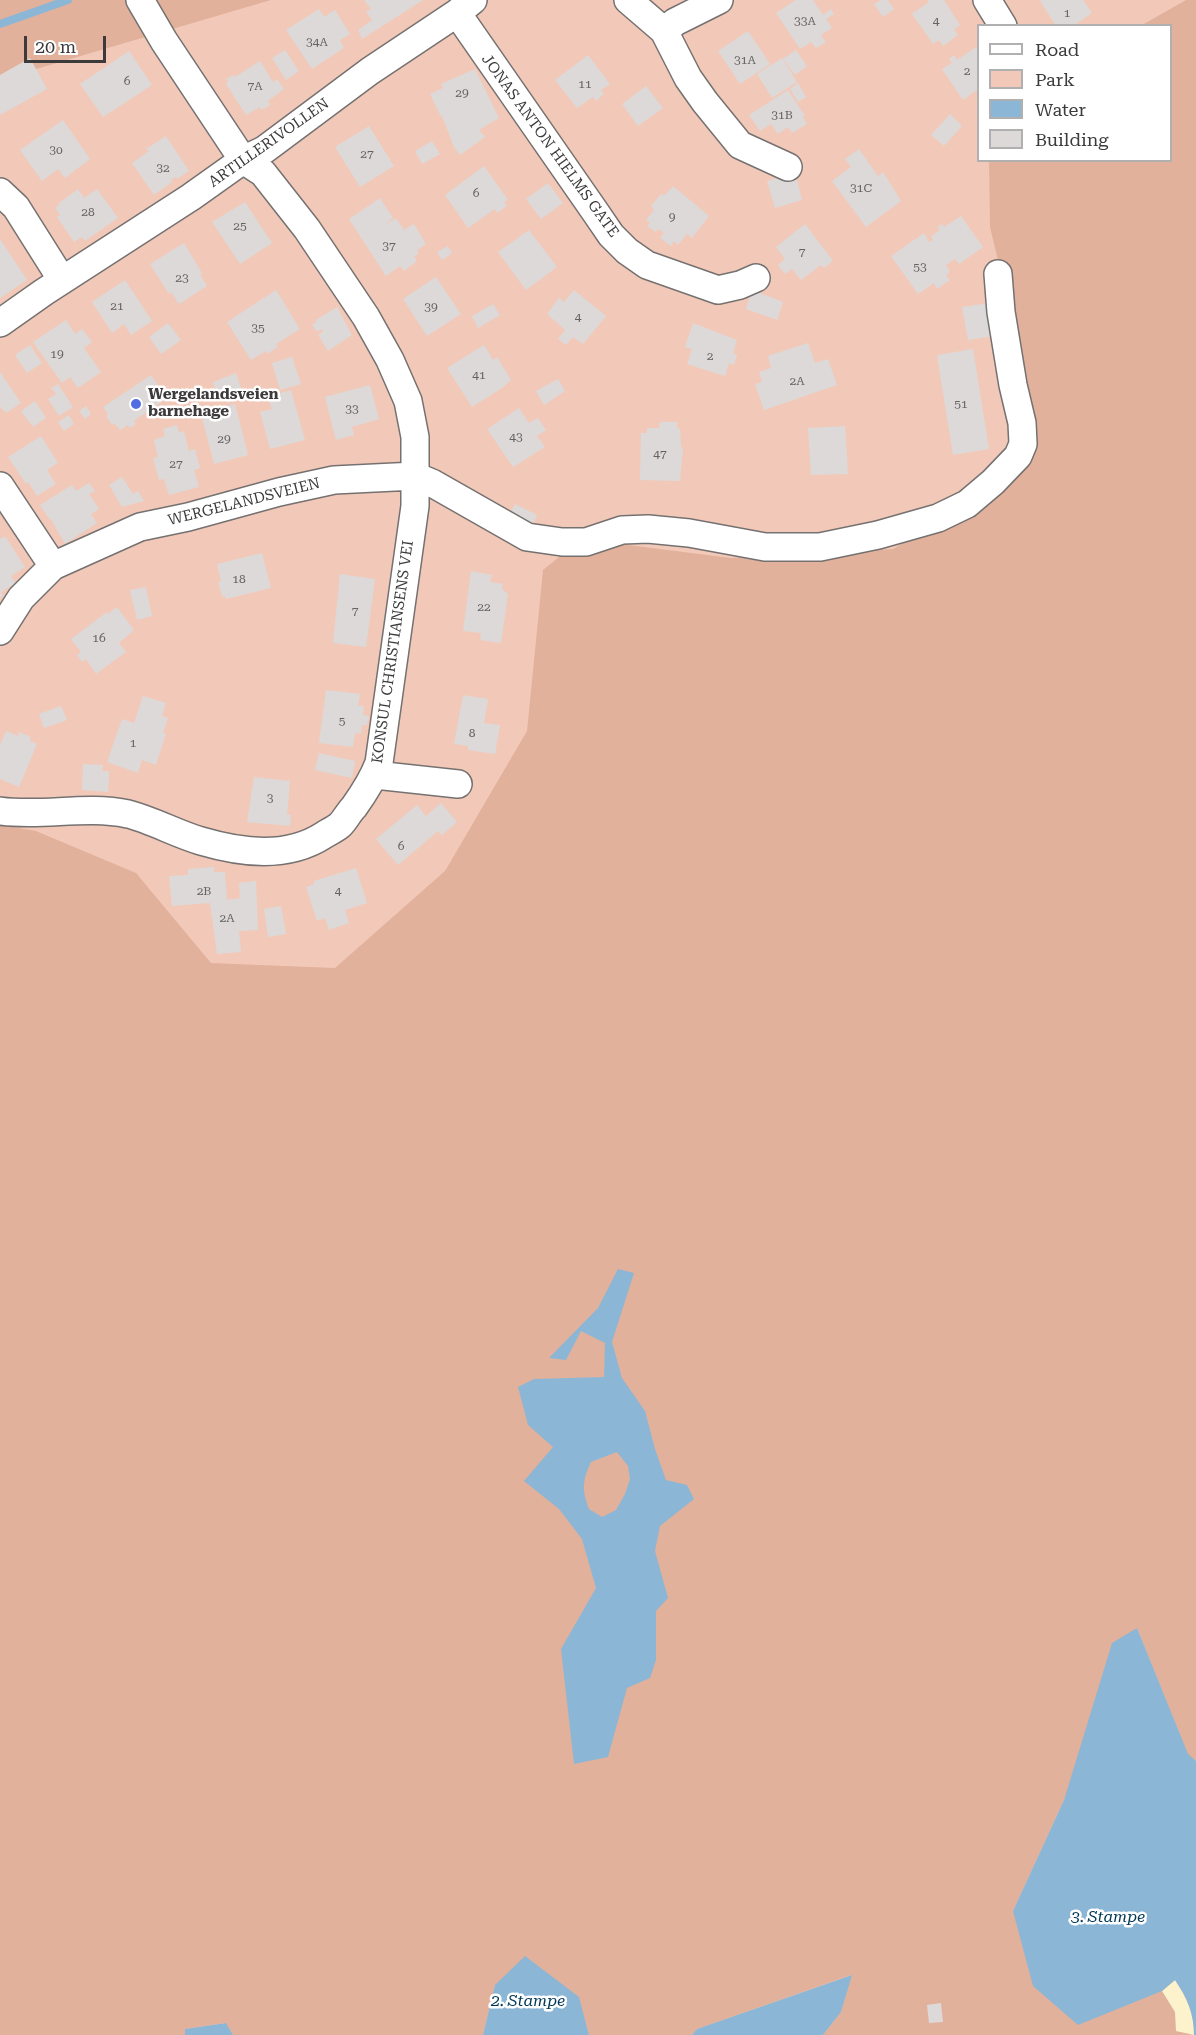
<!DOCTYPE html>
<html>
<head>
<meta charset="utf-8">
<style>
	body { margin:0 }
	#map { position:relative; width:1196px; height:2035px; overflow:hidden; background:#fffaf9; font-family:"Roboto Serif",serif }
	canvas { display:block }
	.legend { position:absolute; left:977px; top:24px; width:195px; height:138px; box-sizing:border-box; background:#fff; border:2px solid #b1b0b0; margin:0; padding:8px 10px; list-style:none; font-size:18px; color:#3c3a3a }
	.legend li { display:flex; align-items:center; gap:12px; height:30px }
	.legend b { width:30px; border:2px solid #b1b0b0 }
	.scale { position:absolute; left:24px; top:36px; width:82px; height:27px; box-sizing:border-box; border:3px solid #3c3a3a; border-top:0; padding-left:8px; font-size:18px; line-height:21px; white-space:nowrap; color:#3c3a3a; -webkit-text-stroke:4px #fff; paint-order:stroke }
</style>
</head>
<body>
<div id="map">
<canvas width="1196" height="2035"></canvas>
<ul class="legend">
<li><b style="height:8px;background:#fff"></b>Road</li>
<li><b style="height:16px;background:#f2c9b8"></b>Park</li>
<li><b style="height:16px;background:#8cb6d5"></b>Water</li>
<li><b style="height:16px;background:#ddd9d8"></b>Building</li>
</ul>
<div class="scale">20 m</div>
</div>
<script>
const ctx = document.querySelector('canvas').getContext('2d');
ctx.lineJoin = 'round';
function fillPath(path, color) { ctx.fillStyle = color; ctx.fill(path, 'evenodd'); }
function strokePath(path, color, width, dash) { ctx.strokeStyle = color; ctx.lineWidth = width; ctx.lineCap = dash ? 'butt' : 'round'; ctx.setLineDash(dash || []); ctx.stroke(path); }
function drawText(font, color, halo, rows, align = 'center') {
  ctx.font = font + ' "Roboto Serif",serif'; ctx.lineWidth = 5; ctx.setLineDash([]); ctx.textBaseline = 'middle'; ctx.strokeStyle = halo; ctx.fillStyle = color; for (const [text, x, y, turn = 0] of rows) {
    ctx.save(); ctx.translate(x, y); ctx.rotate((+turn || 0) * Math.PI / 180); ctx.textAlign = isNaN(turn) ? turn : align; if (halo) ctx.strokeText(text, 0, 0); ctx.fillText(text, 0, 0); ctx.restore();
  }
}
const green = new Path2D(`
	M0,0H1196V2035H0ZM978,26H1170V160H978Z`);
const forest = new Path2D(`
	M0,0H271L33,70L0,87Z
	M1186,0H1196V1761L1188,1755L1137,1628L1064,1800L1013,1911L1175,1980L1194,2035H823L841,2012L851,1975L697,2029L692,2035H589L578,1997L495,1985L483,2035H233L225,2023L185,2029V2035H0V825L36,831L136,873L211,963L335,968L445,871L527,731L543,570L581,539L731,558L893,549L996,488L1028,386L990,227L989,161L1170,160V26L1142,25Z`);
const sand = new Path2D(`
	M1175,1980C1187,1998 1194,2013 1194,2035L1176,2031L1175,2012L1162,1991Z`);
const water = new Path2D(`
	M618,1269L634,1273L612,1342L622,1378L645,1411L655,1449L666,1480L687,1485L694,1499L660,1526L655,1551L668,1598L656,1611V1660L650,1678L627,1688L608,1757L574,1764L561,1649L596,1588L582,1539L559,1509L524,1481L553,1447L528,1425L518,1387L534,1379L604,1377L605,1343L581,1331L566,1360L549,1358L598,1308ZM617,1452L628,1466L630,1479L625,1494L616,1510L602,1517L589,1509C582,1490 582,1481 591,1462Z
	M1137,1628L1188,1754L1196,1761V2035H1194C1194,2013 1187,1998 1175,1980L1162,1991L1078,2025L1033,1986L1013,1911L1064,1800L1112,1643Z
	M525,1956L579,1997L589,2035H483L495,1985Z
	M852,1975L841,2012L823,2035H692L697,2029Z
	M226,2023L233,2035H185V2029Z`);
const stream = new Path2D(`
	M0,24L68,0`);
const building = new Path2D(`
	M364,0H423L362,39L358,30L372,20L366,12L371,9Z
	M796,0H813L823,15L831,9L834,14L826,19L832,28L821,35L826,42L816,48L811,42L800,49L776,13Z
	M881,0H888L894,9L883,17L874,4Z
	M928,0H944L960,25L954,30L958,35L943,46L939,40L933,44L912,14L929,2Z
	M1042,0H1083L1092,13L1073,26H1056L1040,1Z
	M319,9L324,17L335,10L350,34L340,40L344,48L312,69L286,30Z
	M748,31L770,64L740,84L718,51Z
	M976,47L978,51V89L963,100L942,69L952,63L949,59L954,55L957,60Z
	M285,50L299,71L286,80L272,58Z
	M796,50L807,66L795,75L783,59Z
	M129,51L152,85L103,117L80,84Z
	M588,55L610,84L601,90L604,94L596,101L593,97L577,108L555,80Z
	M30,58L47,89L0,115V75Z
	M782,58L797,82L772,98L757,74Z
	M260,61L273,82L277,79L284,89L268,101L270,105L261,110L260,107L246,115L226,84L228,82L226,79L234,75L235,77Z
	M475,69L499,118L479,130L485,137L460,155L454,147L442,116L441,117L430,94L443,88L441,84Z
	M798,83L806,97L798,102L790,89Z
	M646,86L663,108L638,126L622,104Z
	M788,90L805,116L803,117L807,124L792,133L788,127L778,134L771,124L760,131L749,115Z
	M950,114L962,126L944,146L931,135Z
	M63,120L90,159L65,178L58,169L42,181L20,150Z
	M369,126L394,166L360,187L335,147Z
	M166,136L189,171L177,179L176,177L171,180L172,182L154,195L132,163L149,151L146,149Z
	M432,141L440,154L422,164L415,151Z
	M859,149L878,176L883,172L901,201L866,227L832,181L851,167L845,159Z
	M484,166L508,200L504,202L507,206L497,213L495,209L468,228L445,195Z
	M795,172L802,200L775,208L767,181Z
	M548,183L563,203L541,219L526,199Z
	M673,186L709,216L692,238L687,234L678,245L674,241L671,246L660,238L664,233L658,229L656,232L647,226L650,222L646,220L654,210L651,206L661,194L664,196Z
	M78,189L84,198L97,189L118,218L85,241L82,237L74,242L57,217L60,215L55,208L59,205V203Z
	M380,198L393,218L383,226L396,218L404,230L414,224L426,244L417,250L419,253L414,256L417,261L404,271L400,266L386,276L349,219Z
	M245,202L272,243L240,264L212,222Z
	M961,216L983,247L959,264L955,259L946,265L950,272L946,275L950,280L937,289L934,283L918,294L891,256L924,233L929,242L933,240L931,236L940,230L937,227L942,224L944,227Z
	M805,224L833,261L824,268L821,265L801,280L792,269L785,274L778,265L785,259L776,247Z
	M529,230L557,267L526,290L498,252Z
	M0,239L27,280L0,298Z
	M184,243L202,273L200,274L207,286L179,304L171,292L169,294L150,264Z
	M448,246L452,253L442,260L437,252Z
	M436,277L461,314L427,336L403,299Z
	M125,280L152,321L131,335L124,324L112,333L92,302Z
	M276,290L300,329L276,344L278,347L267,354L266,351L251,360L227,322Z
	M574,290L606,316L583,344L573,337L566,345L558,339L565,330L547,314L559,298L564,302Z
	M752,290L783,302L777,320L746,309Z
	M989,303L995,336L968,340L962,307Z
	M493,304L500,315L478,328L472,316Z
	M337,307L352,335L328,351L318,335L323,332L321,329L317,332L312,325L316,322V320Z
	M66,320L75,334L82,329L92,342L84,348L101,372L78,388L70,377L62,383L33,342Z
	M168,323L181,340L161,354L149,337Z
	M693,323L737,340L733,353L737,355L734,365L729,363L725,376L687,364L692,349L685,347Z
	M808,343L815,363L828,359L837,385L764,410L755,384L762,382L759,372L771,368L768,356Z
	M30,345L42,363L27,373L15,355Z
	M484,345L493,360L497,357L511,380L502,388L472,407L447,368Z
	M973,349L989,449L953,455L937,355Z
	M292,357L301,384L280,390L272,363Z
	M0,372L21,403L6,413L0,407Z
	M236,373L244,397L227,403L223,390L216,392L213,382Z
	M151,375L167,398L134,421L136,424L130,428L128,425L120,430L114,423L112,425L106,416L108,414L103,407Z
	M558,379L565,391L544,405L536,391Z
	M58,384L73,407L59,416L48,399L56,394L51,388Z
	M370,385L379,419L352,427L354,435L336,440L325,397Z
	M291,390L305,440L270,449L260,412L272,409L268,397Z
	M35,401L46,418L33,427L21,411Z
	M235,404L248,455L214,464L201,413Z
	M86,406L91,414L85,419L79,411Z
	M519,408L529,423L538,418L546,430L537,436L545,447L513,467L487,429Z
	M69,415L74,424L64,431L58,422Z
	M660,422H677V428L680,429L681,447L683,448L680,481L640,480L641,433H647V428H659Z
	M177,425L179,433L184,431L189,451L195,449L200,468L194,470L199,487L169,495L164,479L159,480L153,458L158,457L154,440L165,436L163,429Z
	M845,426L848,474L811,475L808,428Z
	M41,436L58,463L47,470L56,484L37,496L28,482L26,484L8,457Z
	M122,477L133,494L138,491L144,501L122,507L109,485Z
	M89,483L95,491L89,494L99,509L91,514L97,523L65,544L51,519L50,520L40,505L72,485L76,491Z
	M515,504L537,515L532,527L509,516Z
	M5,536L25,567L11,576L16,583L1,592L3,596L0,598V539Z
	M262,553L271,588L226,599L225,596H222L218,582H221L217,564Z
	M471,571L492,575L490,582L503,584L502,589L508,594L501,643L480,640L481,633L463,631Z
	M340,574L375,579L366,647L333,643Z
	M146,587L152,616L137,620L130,590Z
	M117,607L134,630L119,643L126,652L96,674L86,659L82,662L77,655L81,652L71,639L107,612L108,614Z
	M326,690L360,694L358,706H364L363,715L369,716L367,725H362L361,734L355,733L353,747L319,743Z
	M463,695L488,699L484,723L500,725L495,754L468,750V746L454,744Z
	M143,696L166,703L162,716L168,718L163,733L166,734L156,765L142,760L138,773L107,762L122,719L134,723Z
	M61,706L67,720L44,728L39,714Z
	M6,731L18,736L19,732L31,737L30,741L37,744L19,787L0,779V745Z
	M319,753L355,761L352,778L315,770Z
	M83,764L103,765L102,771H109L108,792L82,790Z
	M254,777L290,781L287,814L291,815L290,826L247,822Z
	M441,803L457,822L442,835L438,831L398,865L376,839L417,805L426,816Z
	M214,867V872H225L227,900L240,898L239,883L256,881L258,930L239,931L241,952L217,954L210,903L172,906L169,876L188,875V869Z
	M356,868L367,903L345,910L349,923L329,930L325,918L317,921L306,887L314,884V881Z
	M281,906L286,934L268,937L264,909Z
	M941,2003L943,2022L929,2023L927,2005Z`);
const minor = new Path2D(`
	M628,0L664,31L688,78L705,102L740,145L788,167
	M987,0L1003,26
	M457,13L596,213L611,235L627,251L647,265L718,290L740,285L756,278
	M664,31L675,22L719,0
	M0,192L16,207L62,280
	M0,323L44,292L191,197L243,160L264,150L370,71L457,13L473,0
	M0,486L53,566
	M0,631L21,598L53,566L140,527L188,517L279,492L334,480L415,476L432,483L527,537L562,542H586L622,530L648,529L689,533L765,547H820L878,535L938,518L967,504L993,482L1018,456L1023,444L1022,423L1013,385L1001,312L998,274
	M375,775L458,784
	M0,811C42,817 86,805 128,814C152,820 177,834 201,841C242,853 287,859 324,835C329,832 335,829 340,825C345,820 349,812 354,807C364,793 373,779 379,763L415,506V437L408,401L390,360L366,317L307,229L263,173L243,160L164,41L140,0`);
const markers = [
	[136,404,6,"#536de2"]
];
const numberNames = [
	["1",1067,13],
	["33A",805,21],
	["4",936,21],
	["34A",317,42],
	["31A",745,60],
	["2",967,71],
	["6",127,81],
	["11",585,84],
	["7A",255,86],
	["29",462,93],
	["31B",782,115],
	["30",56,150],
	["27",367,154],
	["32",163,168],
	["31C",861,188],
	["6",476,193],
	["28",88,212],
	["9",672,217],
	["25",240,226],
	["37",389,246],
	["7",802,252],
	["53",920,267],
	["23",182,278],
	["21",117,306],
	["39",431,307],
	["4",578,317],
	["35",258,328],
	["19",57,354],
	["2",710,356],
	["41",479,375],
	["2A",797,381],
	["51",961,404],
	["33",352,409],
	["43",516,437],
	["29",224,439],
	["47",660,454],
	["27",176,464],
	["18",239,579],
	["22",484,607],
	["7",355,611],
	["16",99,638],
	["5",342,721],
	["8",472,733],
	["1",133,743],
	["3",270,798],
	["6",401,846],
	["2B",204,891],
	["4",338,891],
	["2A",227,918]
];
const streetNames = [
	["ARTILLERIVOLLEN",269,143,-35],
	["JONAS ANTON HIELMS GATE",550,146,54],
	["WERGELANDSVEIEN",244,502,-14],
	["KONSUL CHRISTIANSENS VEI",393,652,-82]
];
const poiNames = [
	["Wergelandsveien",148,395],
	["barnehage",148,412]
];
const waterNames = [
	["3. Stampe",1108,1917],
	["2. Stampe",528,2001]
];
fillPath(green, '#f2c9b8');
fillPath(forest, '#e1b19c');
fillPath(sand, '#fcf2cc');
fillPath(water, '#8cb6d5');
strokePath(stream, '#8cb6d5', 8);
fillPath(building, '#ddd9d8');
strokePath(minor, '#757170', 30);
strokePath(minor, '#fff', 27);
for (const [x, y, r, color] of markers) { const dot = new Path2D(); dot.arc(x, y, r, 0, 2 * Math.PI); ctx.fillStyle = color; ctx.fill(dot); strokePath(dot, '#fff', 2); }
drawText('12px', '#646262', null, numberNames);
drawText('15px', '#3c3a3a', '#fff', streetNames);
drawText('bold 15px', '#3c3a3a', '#fff', poiNames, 'left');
drawText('italic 16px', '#013756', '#fff', waterNames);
</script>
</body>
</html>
